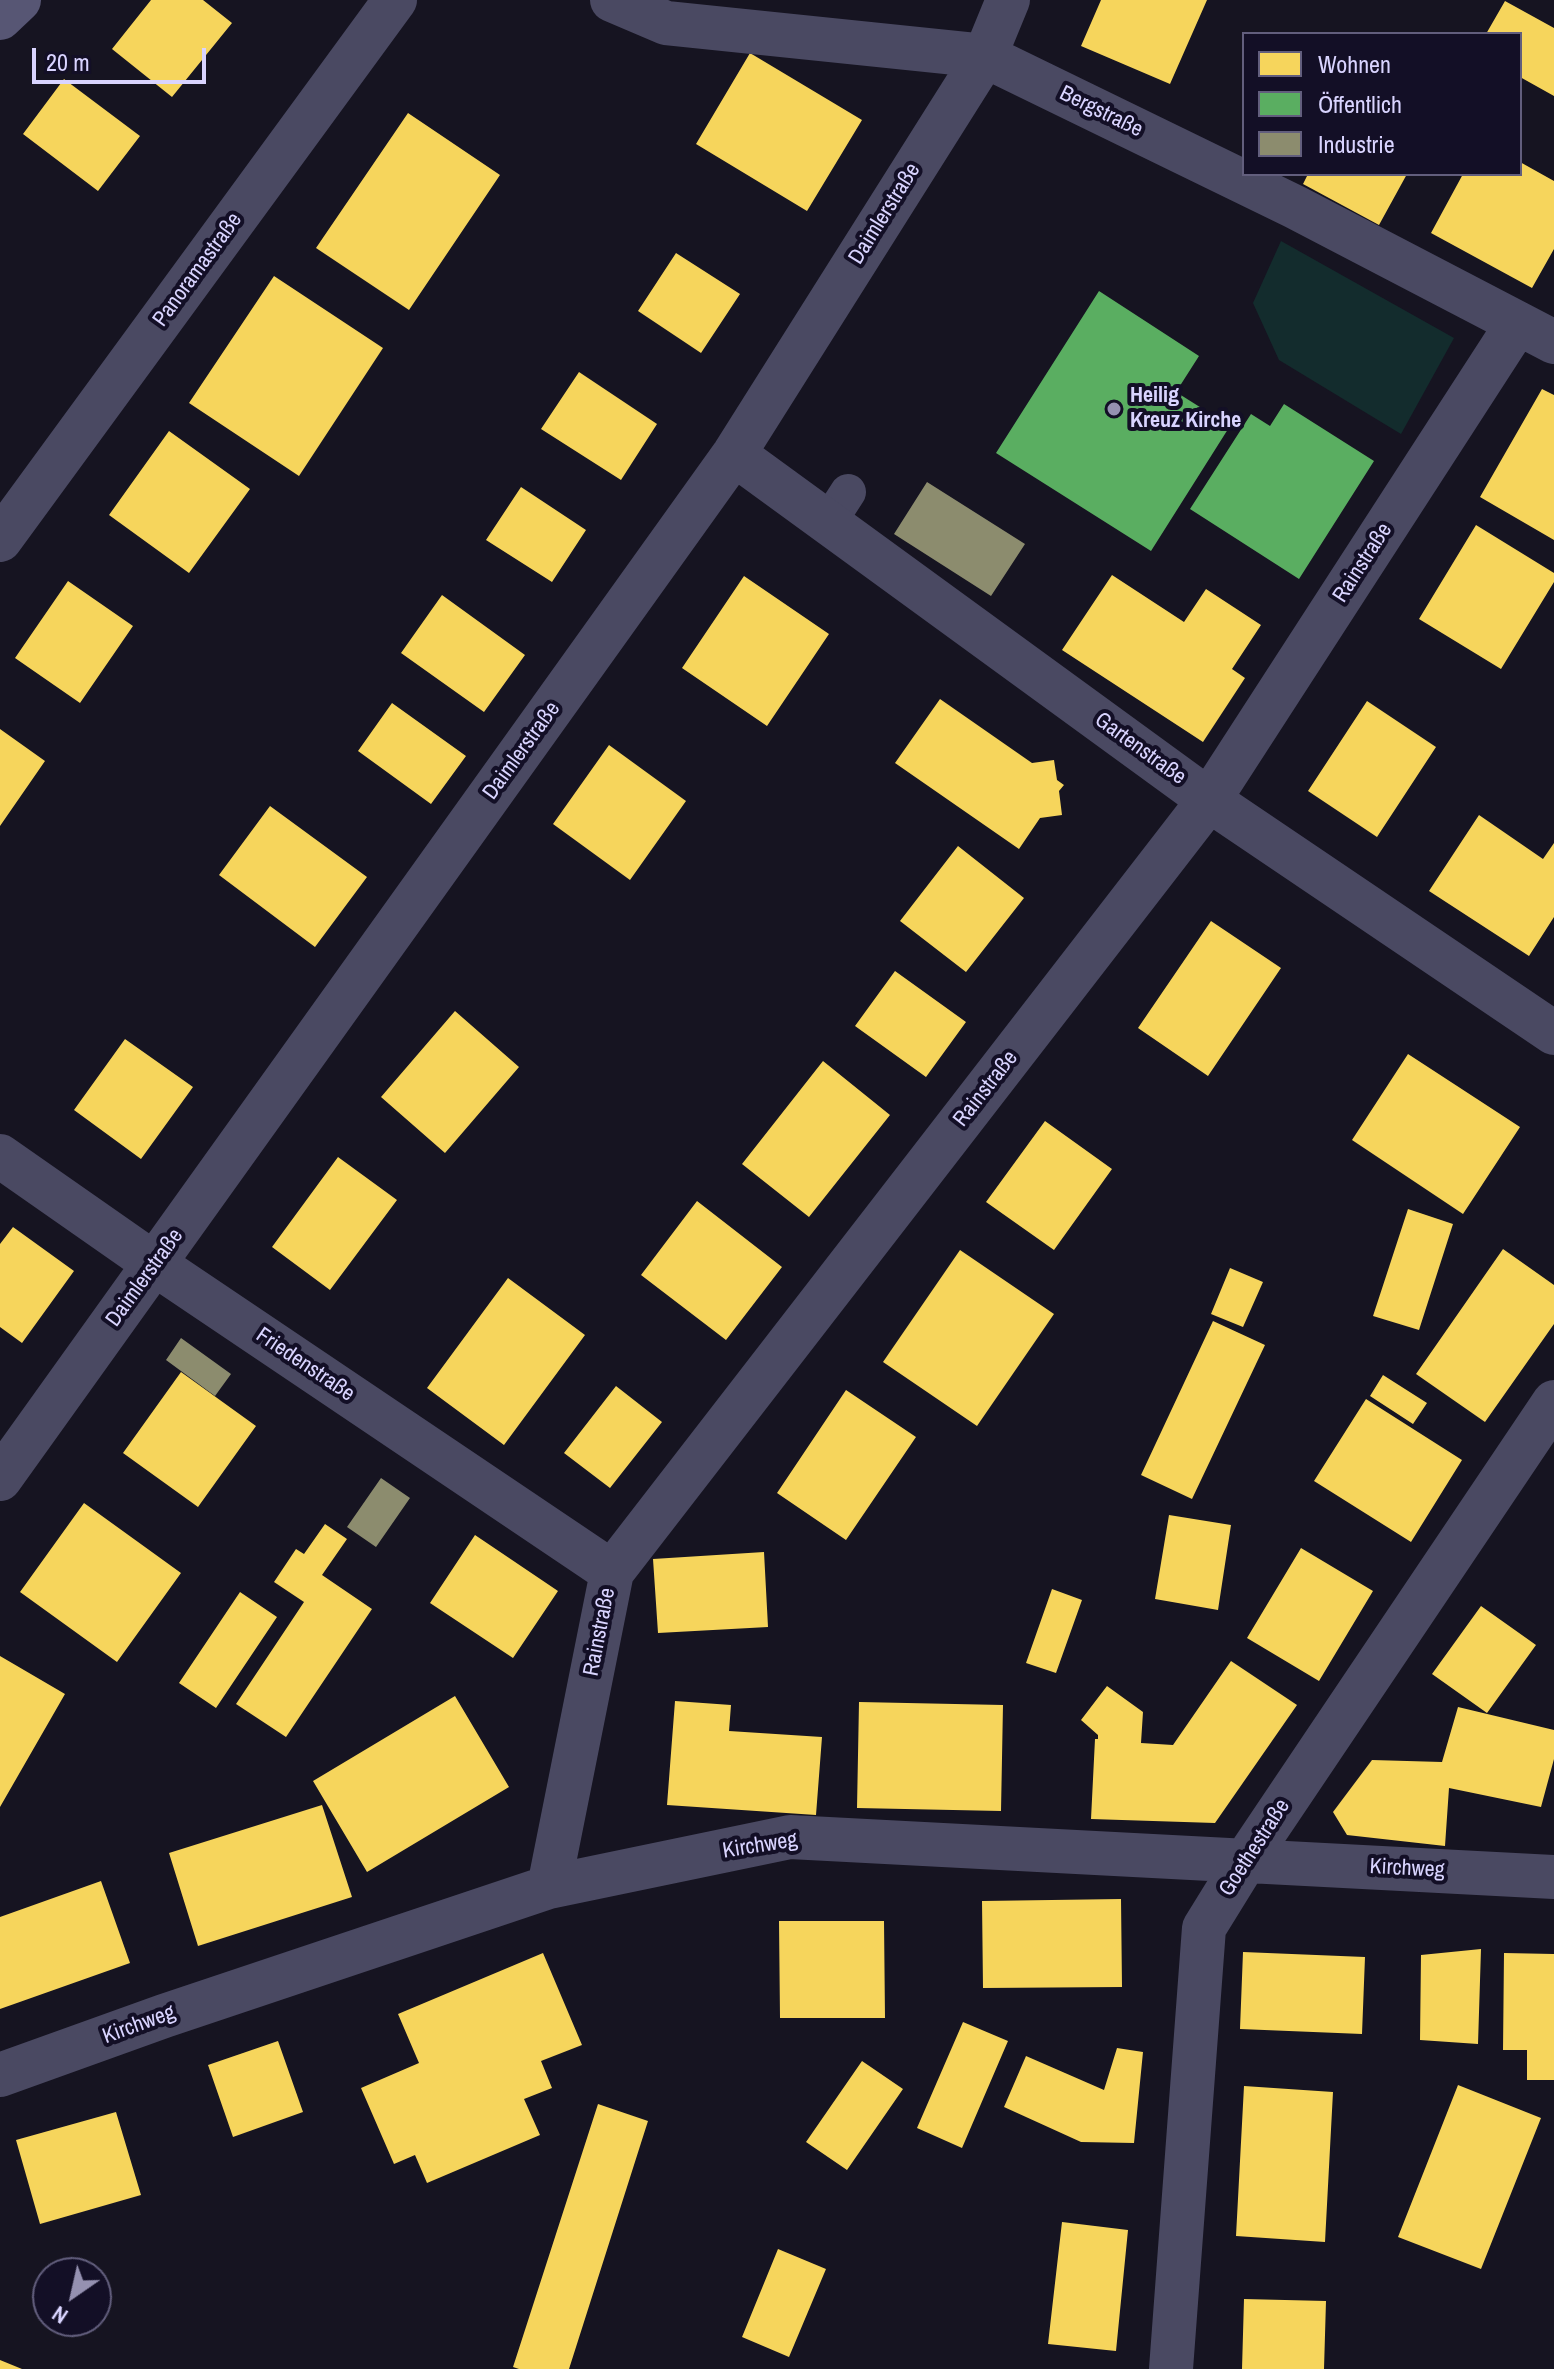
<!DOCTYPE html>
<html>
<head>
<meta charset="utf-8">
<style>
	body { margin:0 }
	#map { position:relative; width:1554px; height:2369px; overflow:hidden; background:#161421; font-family:"Archivo Narrow",sans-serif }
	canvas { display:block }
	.legend { position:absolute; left:1242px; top:32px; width:280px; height:144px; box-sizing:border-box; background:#130f26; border:2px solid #625e7d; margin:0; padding:10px 14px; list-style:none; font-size:24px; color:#d9d4ff }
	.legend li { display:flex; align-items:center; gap:16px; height:40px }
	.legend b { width:40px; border:2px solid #625e7d }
	.north { position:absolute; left:32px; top:2257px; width:80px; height:80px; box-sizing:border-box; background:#130f26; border:2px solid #625e7d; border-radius:50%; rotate:214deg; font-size:22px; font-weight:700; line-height:32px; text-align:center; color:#d9d4ff }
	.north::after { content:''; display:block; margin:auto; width:28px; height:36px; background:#9591b1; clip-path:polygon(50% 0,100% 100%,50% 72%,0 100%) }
	.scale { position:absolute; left:32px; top:48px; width:174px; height:36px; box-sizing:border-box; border:4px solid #d9d4ff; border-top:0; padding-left:10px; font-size:24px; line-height:28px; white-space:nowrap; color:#d9d4ff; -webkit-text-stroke:6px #130f26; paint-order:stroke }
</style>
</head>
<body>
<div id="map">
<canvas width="1554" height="2369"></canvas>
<ul class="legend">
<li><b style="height:22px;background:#f6d55c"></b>Wohnen</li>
<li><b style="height:22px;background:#5aae61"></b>Öffentlich</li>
<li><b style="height:22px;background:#8c8c6e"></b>Industrie</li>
</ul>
<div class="north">N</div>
<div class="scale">20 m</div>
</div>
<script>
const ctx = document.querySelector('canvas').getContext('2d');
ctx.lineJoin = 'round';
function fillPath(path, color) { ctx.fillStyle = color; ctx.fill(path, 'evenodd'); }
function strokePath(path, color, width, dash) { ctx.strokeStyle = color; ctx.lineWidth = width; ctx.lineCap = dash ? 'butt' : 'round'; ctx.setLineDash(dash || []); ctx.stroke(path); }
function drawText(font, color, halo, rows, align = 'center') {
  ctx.font = font + ' "Archivo Narrow",sans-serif'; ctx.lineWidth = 8; ctx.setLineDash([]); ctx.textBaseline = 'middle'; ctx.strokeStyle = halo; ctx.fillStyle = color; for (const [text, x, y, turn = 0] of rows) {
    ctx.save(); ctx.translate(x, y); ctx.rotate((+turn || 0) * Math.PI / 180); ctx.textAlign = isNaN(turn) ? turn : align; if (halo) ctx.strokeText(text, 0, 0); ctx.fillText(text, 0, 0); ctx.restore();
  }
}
const green = new Path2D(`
	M1281,241L1454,338L1401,434L1279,360L1253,303Z`);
const homes = new Path2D(`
	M151,0H203L232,23L172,97L112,49Z
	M1101,0H1207L1170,84L1081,46Z
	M1505,1L1554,28V96L1520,77V34H1486Z
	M750,53L862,120L807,211L696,144Z
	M64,79L140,136L98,191L23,134Z
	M408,113L500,175L409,310L316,248Z
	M1520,162L1554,181V249L1532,288L1431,233L1463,174H1520Z
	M1308,174H1407L1379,225L1303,184Z
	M676,253L740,294L701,353L638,311Z
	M274,276L383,348L299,476L189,403Z
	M579,372L657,424L621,480L541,429Z
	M1542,389L1554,395V540L1480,497Z
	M169,431L250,489L189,573L109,515Z
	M521,487L586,530L552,582L486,540Z
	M1476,525L1554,573V582L1501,669L1419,619Z
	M1112,575L1184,622L1206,589L1261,625L1232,669L1245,678L1203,742L1062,650Z
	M744,576L829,634L767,726L682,668Z
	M68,581L133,626L80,703L15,658Z
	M442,595L525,655L484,712L401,653Z
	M940,699L1032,763L1054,760L1057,780L1064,785L1059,791L1062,815L1040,818L1019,849L895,763Z
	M1367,701L1436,747L1377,837L1308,791Z
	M392,703L466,756L431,804L358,751Z
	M0,729L45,761L0,826Z
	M609,745L686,801L630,880L553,824Z
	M270,806L367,877L315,947L219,875Z
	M1479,815L1543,859L1554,843V917L1529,956L1429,891Z
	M958,846L1024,898L966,972L900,921Z
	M1211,921L1281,968L1208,1076L1138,1028Z
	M895,971L966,1022L926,1077L855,1026Z
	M455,1011L519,1067L445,1153L381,1097Z
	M125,1039L193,1087L141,1159L74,1110Z
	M1408,1054L1520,1127L1463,1214L1352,1140Z
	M823,1061L890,1115L809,1217L742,1164Z
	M1045,1121L1112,1169L1054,1250L986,1202Z
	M338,1157L397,1200L330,1290L272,1247Z
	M697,1201L782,1267L726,1340L641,1275Z
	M1408,1209L1453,1224L1419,1330L1373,1316Z
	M13,1227L74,1271L22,1343L0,1327V1244Z
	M1503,1249L1554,1285V1324L1485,1422L1416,1374Z
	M960,1250L1054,1314L977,1426L883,1362Z
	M1230,1268L1263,1282L1243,1327L1211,1314Z
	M508,1278L585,1335L504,1445L427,1388Z
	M1213,1321L1265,1345L1192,1499L1141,1475Z
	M181,1372L256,1426L198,1507L123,1453Z
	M1383,1375L1427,1403L1413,1424L1370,1396Z
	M616,1386L662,1422L610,1488L564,1453Z
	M846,1390L916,1437L846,1540L777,1493Z
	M1366,1399L1462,1460L1411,1542L1314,1481Z
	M84,1503L181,1573L117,1662L20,1592Z
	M1169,1515L1231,1525L1218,1610L1155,1599Z
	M325,1524L347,1539L322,1575L372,1609L286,1737L236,1704L304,1602L274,1582L296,1549L304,1554Z
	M475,1535L558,1591L513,1658L430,1603Z
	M1301,1548L1373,1591L1319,1681L1247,1638Z
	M764,1552L768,1627L658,1633L653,1559Z
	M1052,1589L1082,1600L1056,1673L1026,1663Z
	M240,1592L277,1617L216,1708L179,1683Z
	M1481,1606L1536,1645L1487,1713L1432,1674Z
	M0,1656L65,1694L0,1807Z
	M1231,1661L1297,1705L1215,1823L1091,1819L1095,1739H1098V1735L1081,1720L1107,1686L1143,1712L1141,1743L1173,1745Z
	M455,1696L509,1787L367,1872L313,1781Z
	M675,1701L731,1705L729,1731L822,1737L816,1815L667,1805Z
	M859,1702L1003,1705L1001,1811L857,1808Z
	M1458,1707L1554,1730V1759L1541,1807L1449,1788L1445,1846L1347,1835L1333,1812L1372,1760L1442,1762Z
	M322,1805L352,1897L198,1946L169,1853Z
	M101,1881L130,1963L0,2009V1917Z
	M1121,1899L1122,1987L983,1988L982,1901Z
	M779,1921H884L885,2018H780Z
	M1481,1949L1478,2044L1420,2040L1421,1955Z
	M1243,1952L1365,1957L1362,2034L1240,2029Z
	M543,1953L582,2045L541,2061L552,2088L524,2099L540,2135L427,2183L415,2155L394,2164L361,2088L419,2063L398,2014Z
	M1504,1953L1554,1954V2080H1527V2050H1503Z
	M963,2022L1008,2041L962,2148L917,2128Z
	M278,2041L303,2112L233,2137L208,2065Z
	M1117,2048L1143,2052L1134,2143L1081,2142L1004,2107L1026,2056L1104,2090Z
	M862,2061L903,2089L847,2170L806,2142Z
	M1458,2085L1541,2118L1481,2269L1398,2237Z
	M1244,2086L1333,2092L1325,2242L1236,2236Z
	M598,2104L648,2121L569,2369H519L513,2367Z
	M116,2112L141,2195L40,2224L16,2140Z
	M1062,2222L1128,2230L1116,2351L1048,2344Z
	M778,2249L826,2269L789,2357L742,2337Z
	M1244,2299L1326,2301L1324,2369H1242Z
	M0,2360L22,2369H0Z`);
const public = new Path2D(`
	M1099,291L1199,356L1176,392L1230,426L1151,551L996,453Z
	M1284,404L1374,461L1299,579L1190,509L1251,414L1270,426Z`);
const industry = new Path2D(`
	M927,482L1025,544L991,596L894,534Z
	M181,1338L231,1374L215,1396L166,1360Z
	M381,1478L410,1498L376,1547L347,1527Z`);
const pedestrian = new Path2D(`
	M828,523L848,492`);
const minor = new Path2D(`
	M612,0L666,23L985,56L1295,207L1554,342
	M734,454L1209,800L1554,1033
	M0,540L395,0
	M0,1156L156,1265L612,1572
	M0,1479L734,454L985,56L1008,0
	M549,1887L612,1572L1209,800L1517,324
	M0,2075L164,2016L549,1887L790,1837L1554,1877
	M1171,2369L1204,1928L1246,1860L1554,1402`);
const secondary = new Path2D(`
	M0,18L19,0`);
const markers = [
	[1114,409,8,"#9591b1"]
];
const streetNames = [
	["Bergstraße",1101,112,26],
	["Daimlerstraße",885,214,-58],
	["Panoramastraße",198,270,-54],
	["Rainstraße",1363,563,-57],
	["Gartenstraße",1140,749,36],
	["Daimlerstraße",522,751,-54],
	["Rainstraße",986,1089,-52],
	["Daimlerstraße",145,1278,-54],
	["Friedenstraße",305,1365,34],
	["Rainstraße",600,1632,-79],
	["Kirchweg",760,1846,-9],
	["Goethestraße",1255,1848,-57],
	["Kirchweg",1407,1869,3],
	["Kirchweg",139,2025,-20]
];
const poiNames = [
	["Heilig",1130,396],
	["Kreuz Kirche",1130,421]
];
fillPath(green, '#132c2d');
fillPath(homes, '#f6d55c');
fillPath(public, '#5aae61');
fillPath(industry, '#8c8c6e');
strokePath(pedestrian, '#4a4962', 36);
strokePath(minor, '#4a4962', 44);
strokePath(secondary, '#575674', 44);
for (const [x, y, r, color] of markers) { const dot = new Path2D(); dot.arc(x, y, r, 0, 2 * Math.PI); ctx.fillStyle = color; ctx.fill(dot); strokePath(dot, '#130f26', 3); }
drawText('22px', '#d9d4ff', '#130f26', streetNames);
drawText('bold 22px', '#d9d4ff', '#130f26', poiNames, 'left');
</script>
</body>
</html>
